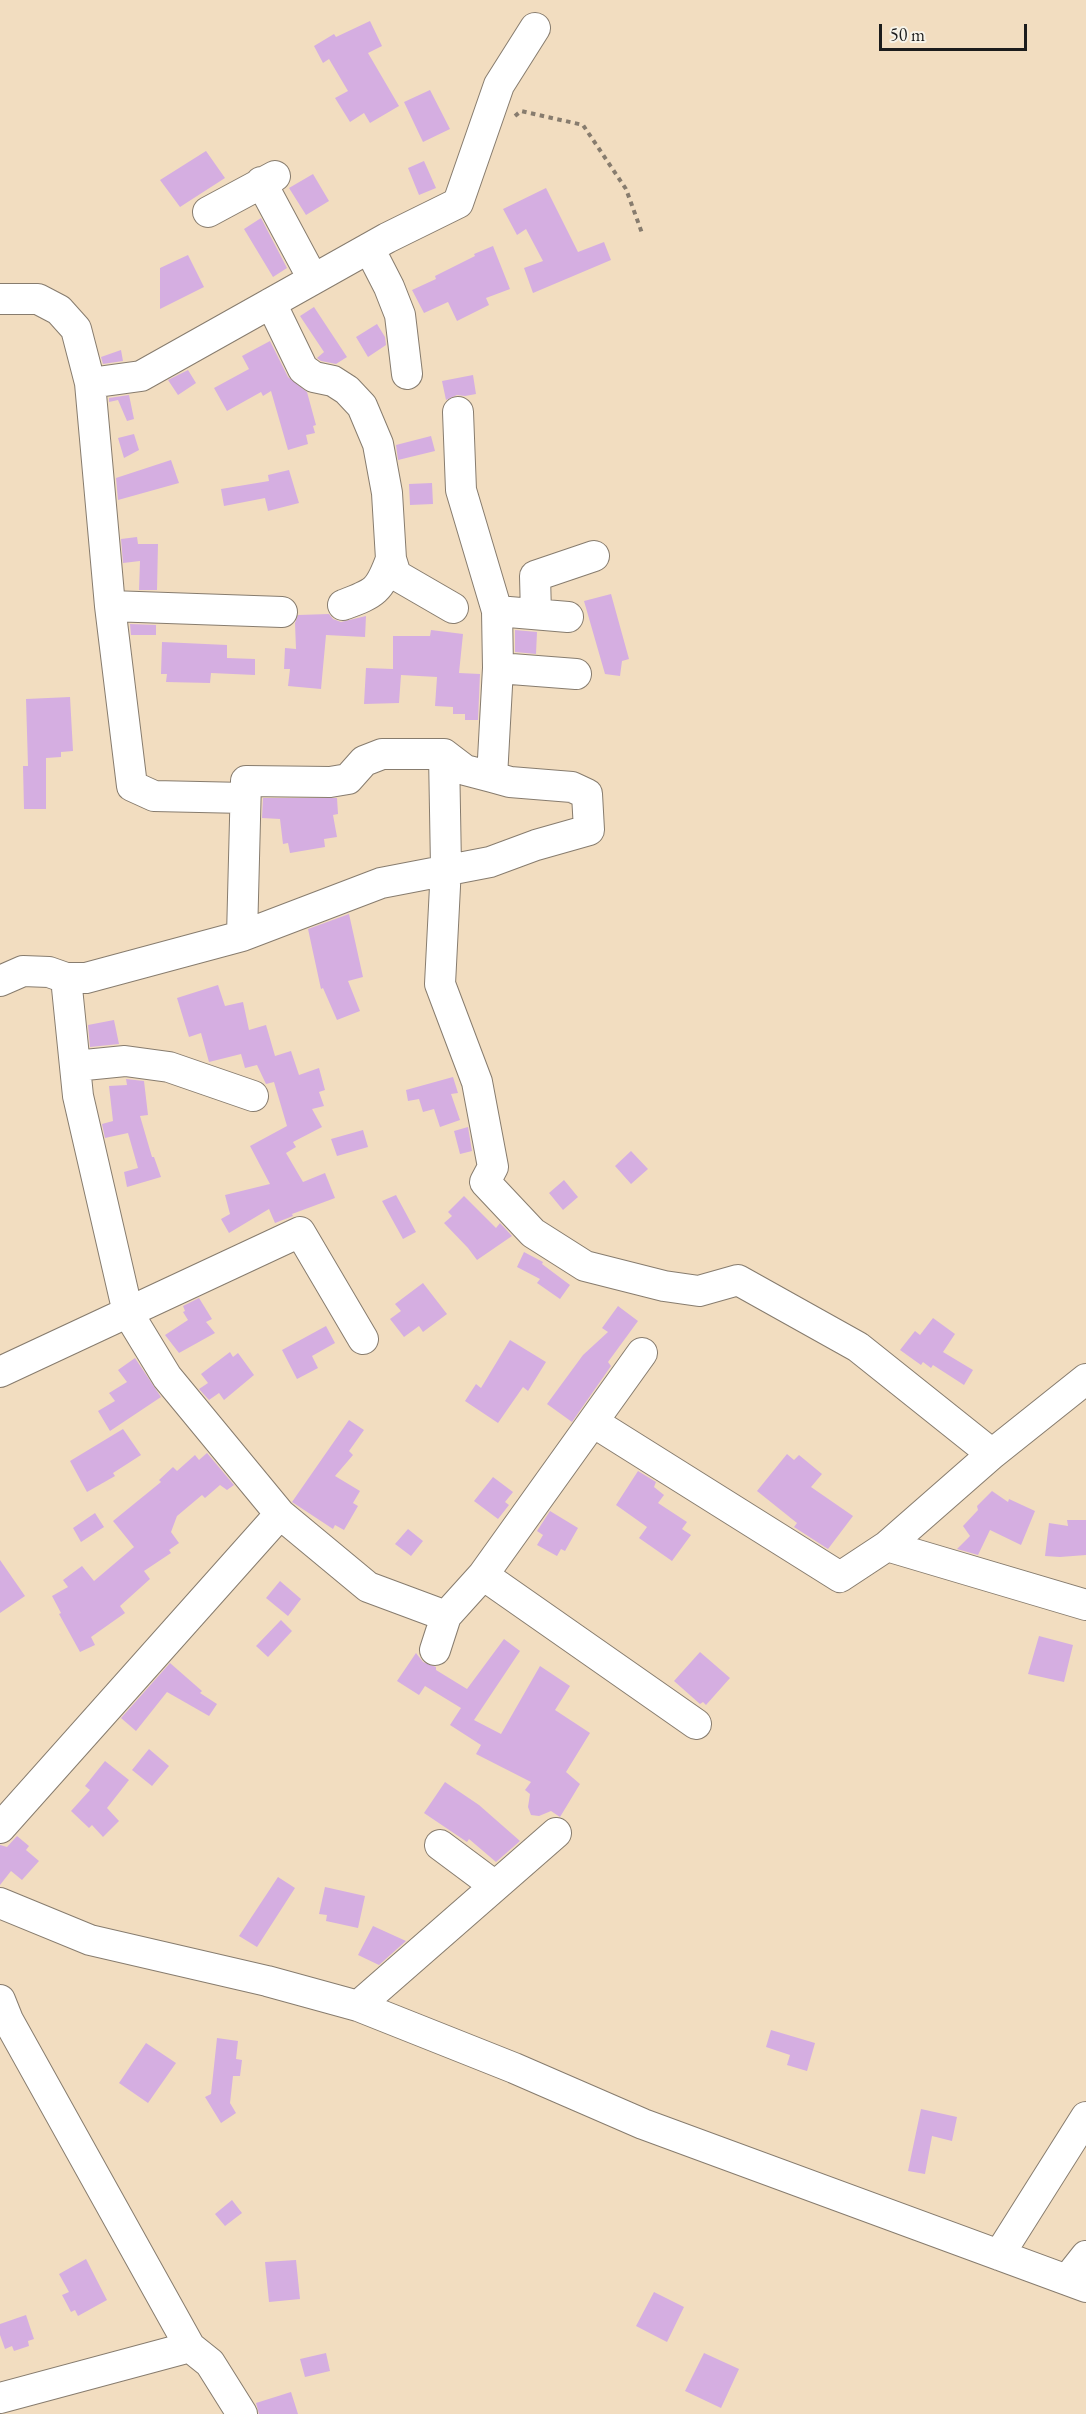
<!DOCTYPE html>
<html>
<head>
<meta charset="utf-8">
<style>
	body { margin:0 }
	#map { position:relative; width:1086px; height:2414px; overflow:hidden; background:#f2ddc0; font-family:"EB Garamond",serif }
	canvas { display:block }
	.scale { position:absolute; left:879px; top:24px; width:148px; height:27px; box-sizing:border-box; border:3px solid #1c1c1c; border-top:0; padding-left:8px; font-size:18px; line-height:21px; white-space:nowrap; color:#1c1c1c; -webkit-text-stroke:4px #f7f3e8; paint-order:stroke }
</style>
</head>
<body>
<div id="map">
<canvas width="1086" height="2414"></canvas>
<div class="scale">50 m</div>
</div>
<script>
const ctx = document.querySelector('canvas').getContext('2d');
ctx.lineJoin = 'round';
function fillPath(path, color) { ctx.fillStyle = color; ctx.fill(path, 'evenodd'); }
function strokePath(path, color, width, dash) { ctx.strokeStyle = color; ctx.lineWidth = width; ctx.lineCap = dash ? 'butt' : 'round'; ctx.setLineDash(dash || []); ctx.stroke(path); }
const building = new Path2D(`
	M370,21L382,46L368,53L399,106L370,123L364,113L350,122L335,98L348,91L329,59L323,63L314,46L334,34L336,37Z
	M430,90L450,129L423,142L404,102Z
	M206,151L225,178L180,207L160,180Z
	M424,161L436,188L419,195L408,168Z
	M313,174L329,201L306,215L289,188Z
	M546,188L578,252L604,242L611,260L533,293L524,268L543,261L526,229L517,235L503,209Z
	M261,218L287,268L273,277L244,229Z
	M493,246L510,289L486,298L489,305L457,321L448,302L424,313L412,290L436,279L435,276L475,256L474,254Z
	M188,255L204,287L160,309V268Z
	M314,307L347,357L336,364L321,361L317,358L324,352L300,316Z
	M377,324L385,337L386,345L368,357L356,337Z
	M270,341L288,377L307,392L316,425L313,426L315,433L306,435L308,444L288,450L271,391L263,396L261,392L227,411L214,388L249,369L242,356Z
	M121,350L123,361L103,364L101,357Z
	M188,370L196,383L178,395L168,380Z
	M473,375L476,394L465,396L457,395L446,400L442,381Z
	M129,395L134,419L127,421L118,400L109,402V398Z
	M134,434L139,450L124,458L118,438Z
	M431,436L435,451L398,460L396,445Z
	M171,460L179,483L118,500L116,478Z
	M289,470L299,503L268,511L265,498L224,506L221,489L269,481L268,475Z
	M432,483L433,504L410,505L409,484Z
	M137,537L138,544H158L157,590H139L140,561L123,563L121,539Z
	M611,594L629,659L622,661L620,676L605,674L584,601Z
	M329,614L333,619L341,622L366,616L365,637L326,635L321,689L288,686L290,669H284L285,648L296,649L295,623L298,615Z
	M130,624L156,625V635H131Z
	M431,630L463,634L459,673L480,674L478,720H465V714H453V707L435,706L437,677L401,675L399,703L364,704L366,668L393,669V636H430Z
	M515,630L537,632L536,654L515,652Z
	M162,642L227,645V658L255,659V675L211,673L210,683L166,682L167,674H161Z
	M70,697L73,751L61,752V757L46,758V809H24L23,766H28L26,699Z
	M263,798H337L338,814L333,815L337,837L324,839L325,847L290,853L288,843L283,844L280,819L262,818Z
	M349,914L363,977L348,981L360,1011L337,1020L323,988L321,989L308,929Z
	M218,985L225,1006L243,1002L249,1030L266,1025L275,1056L291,1051L299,1075L319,1068L325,1090L319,1092L324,1106L312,1109L322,1127L293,1142L296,1147L286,1153L303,1182L325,1173L335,1198L292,1214L293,1216L275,1223L269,1209L229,1233L221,1219L230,1214L225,1195L270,1184L250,1146L287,1126L274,1082L266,1084L257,1065L245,1068L241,1054L209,1062L201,1033L189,1037L177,998Z
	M114,1020L119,1044L90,1047L88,1025Z
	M453,1077L458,1093L451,1094L460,1120L440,1127L434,1109L423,1112L419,1099L408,1101L406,1090Z
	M126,1079L144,1081L148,1115L140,1116L152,1157H154L161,1177L127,1187L124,1172L138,1168L128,1133L105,1138L102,1124L113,1121L109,1086L127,1085Z
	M468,1127L472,1151L460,1154L454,1131Z
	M363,1130L368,1147L337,1156L331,1139Z
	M631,1151L648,1169L631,1184L615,1166Z
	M564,1180L578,1197L563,1210L549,1193Z
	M396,1195L416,1232L403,1239L382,1201Z
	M464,1196L496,1228L500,1223L512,1236L477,1260L468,1248L444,1223L452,1216L448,1212Z
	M524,1252L543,1262L542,1264L570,1285L560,1299L537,1283L540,1279L517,1267Z
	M423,1283L447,1314L423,1332L419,1326L404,1337L390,1319L401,1311L395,1304Z
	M199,1298L212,1319L206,1322L215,1333L179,1353L165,1335L188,1320L183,1312L185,1311L183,1306Z
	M618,1306L638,1321L608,1362L611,1366L572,1422L547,1404L583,1355L608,1332L602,1328Z
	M933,1318L955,1334L943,1352L973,1370L964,1385L933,1365L931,1368L923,1362L921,1365L900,1350L915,1331L920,1335Z
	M326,1326L335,1343L312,1356L318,1368L297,1379L282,1350Z
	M510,1340L546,1362L528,1391L523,1387L498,1423L465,1401L476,1384L481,1388Z
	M230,1352L233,1357L238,1353L254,1375L224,1400L219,1393L209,1400L199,1389L208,1383L201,1374Z
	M135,1358L161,1397L110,1431L98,1411L115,1401L109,1393L127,1382L118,1370Z
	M349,1420L364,1430L349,1451L353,1455L335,1476L360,1491L353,1503L358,1506L344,1530L335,1525L333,1529L292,1502Z
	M123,1429L141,1455L113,1473L115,1476L87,1492L70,1461Z
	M207,1453L234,1485L227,1490L220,1485L205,1498L202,1495L177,1516L171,1532L179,1543L169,1550L171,1553L144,1571L150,1579L120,1606L125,1613L91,1637L95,1645L80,1652L59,1614L61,1613L52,1596L68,1587L63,1580L82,1566L94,1581L134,1547L113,1521L161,1482L159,1480L173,1467L177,1471L195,1455L199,1460Z
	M787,1454L794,1460L799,1455L822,1474L811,1487L853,1516L828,1549L794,1527L797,1523L757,1491Z
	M638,1471L656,1482L654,1487L664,1495L658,1503L687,1522L682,1529L691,1535L672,1561L639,1538L647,1527L616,1505Z
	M493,1477L513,1492L505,1502L509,1505L498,1519L474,1501Z
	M992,1491L1008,1502L1009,1499L1035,1511L1021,1545L990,1530L978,1555L957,1549L970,1536L963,1526L978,1510L977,1506Z
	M550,1511L578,1528L565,1551L561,1549L557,1556L537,1545L543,1535L537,1531Z
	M95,1513L104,1527L81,1542L73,1528Z
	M1067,1520H1086V1555L1060,1557L1045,1556L1049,1523L1068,1526Z
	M408,1529L423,1541L411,1556L395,1544Z
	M0,1560L25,1596L0,1613Z
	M280,1581L301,1599L288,1616L266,1598Z
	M281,1620L292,1631L268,1657L256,1646Z
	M1039,1636L1073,1645L1064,1682L1028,1674Z
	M504,1639L520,1651L474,1720L501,1734L540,1666L570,1686L555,1710L590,1733L566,1772L580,1784L560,1817L551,1811L539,1816L531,1815L528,1807L530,1794L525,1790L531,1782L476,1754L481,1745L450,1725L461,1708L425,1686L419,1695L397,1681L416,1653L423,1662L436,1667V1670L467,1689Z
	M700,1652L730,1678L706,1705L703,1702L700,1704L674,1681Z
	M170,1663L202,1691L200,1693L217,1704L209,1716L167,1692L136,1731L121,1718Z
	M149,1749L169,1766L152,1786L132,1770Z
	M105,1761L129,1780L107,1808L119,1821L103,1837L92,1825L89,1828L71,1811L90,1790L85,1786Z
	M445,1782L479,1805L520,1841L496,1862L469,1839L467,1842L424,1813Z
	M17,1836L29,1846L26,1850L39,1861L22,1880L11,1871L0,1885V1845L7,1847Z
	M278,1877L295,1888L257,1947L239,1936Z
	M325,1887L365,1896L358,1928L326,1921L327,1915L319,1914Z
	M373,1926L406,1941L379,1965L358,1955Z
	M771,2030L815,2043L807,2071L787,2065L790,2055L766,2047Z
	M217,2038L238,2041L236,2059L242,2060L240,2076H233L230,2103L236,2113L221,2123L205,2097L211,2094Z
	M146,2043L176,2063L148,2103L119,2083Z
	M921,2109L957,2117L952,2141L932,2136L925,2174L908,2171Z
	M232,2200L242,2213L225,2226L215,2214Z
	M86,2259L107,2300L78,2316L75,2310L71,2312L62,2295L69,2292L59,2274Z
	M296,2260L300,2299L269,2302L265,2262Z
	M654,2292L684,2307L667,2342L636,2326Z
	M26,2315L34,2339L28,2341L29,2346L14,2351L12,2346L5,2349L0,2335V2324Z
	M326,2353L330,2371L305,2377L300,2359Z
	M704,2353L739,2369L721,2408L685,2391Z
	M291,2392L298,2414H259L256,2403Z`);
const path = new Path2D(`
	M515,116L521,111L583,125L626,189L642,233`);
const minor = new Path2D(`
	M261,182L313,279
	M208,212L275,176
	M369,248L389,287L400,315L407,374
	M0,299H38L59,310L76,329L90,383L110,606L132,786L154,796L245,798
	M271,303L303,369L314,377L333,381L347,390L362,406L378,444L387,493L391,559L396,575L453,608
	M90,383L141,376L387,238L458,203L499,85L535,28
	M458,412L461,490L497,611
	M343,605C375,593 379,592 391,559
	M110,606L282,612
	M536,614L535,576L594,556
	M498,668L497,611L568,617
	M444,754L446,867L440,984L477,1082L493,1167L485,1182L533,1233L585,1266L664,1286L699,1291L738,1280L858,1347L992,1454
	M492,777L498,668L576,674
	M66,978L78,1096L128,1313L167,1377L280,1514L368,1587L446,1616
	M0,981L23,971L49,972L66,978H86L242,936L381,883L490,862L536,845L589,830L587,794L572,787L510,782L492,777L465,770L444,754H382L364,761L348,779L330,782L246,781L242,936
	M75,1066L125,1061L169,1067L253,1096
	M0,1372L300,1232L363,1339
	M593,1422L840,1577L887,1546L992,1454L1086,1379
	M887,1546L1086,1605
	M483,1575L696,1724
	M435,1650L446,1616L483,1575L642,1353
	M0,1828L280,1514
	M440,1845L495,1886
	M0,1903L90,1940L267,1981L358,2006L514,2068L643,2124L1086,2287
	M0,2000L8,2020L190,2347L210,2363L242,2414
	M358,2006L556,1833
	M999,2255L1086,2117
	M1067,2280L1086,2256
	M0,2398L190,2347`);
fillPath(building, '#d5aee1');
strokePath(minor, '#877c6e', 32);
strokePath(path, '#877c6e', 4, [4.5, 4.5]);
strokePath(minor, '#fff', 30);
</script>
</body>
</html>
